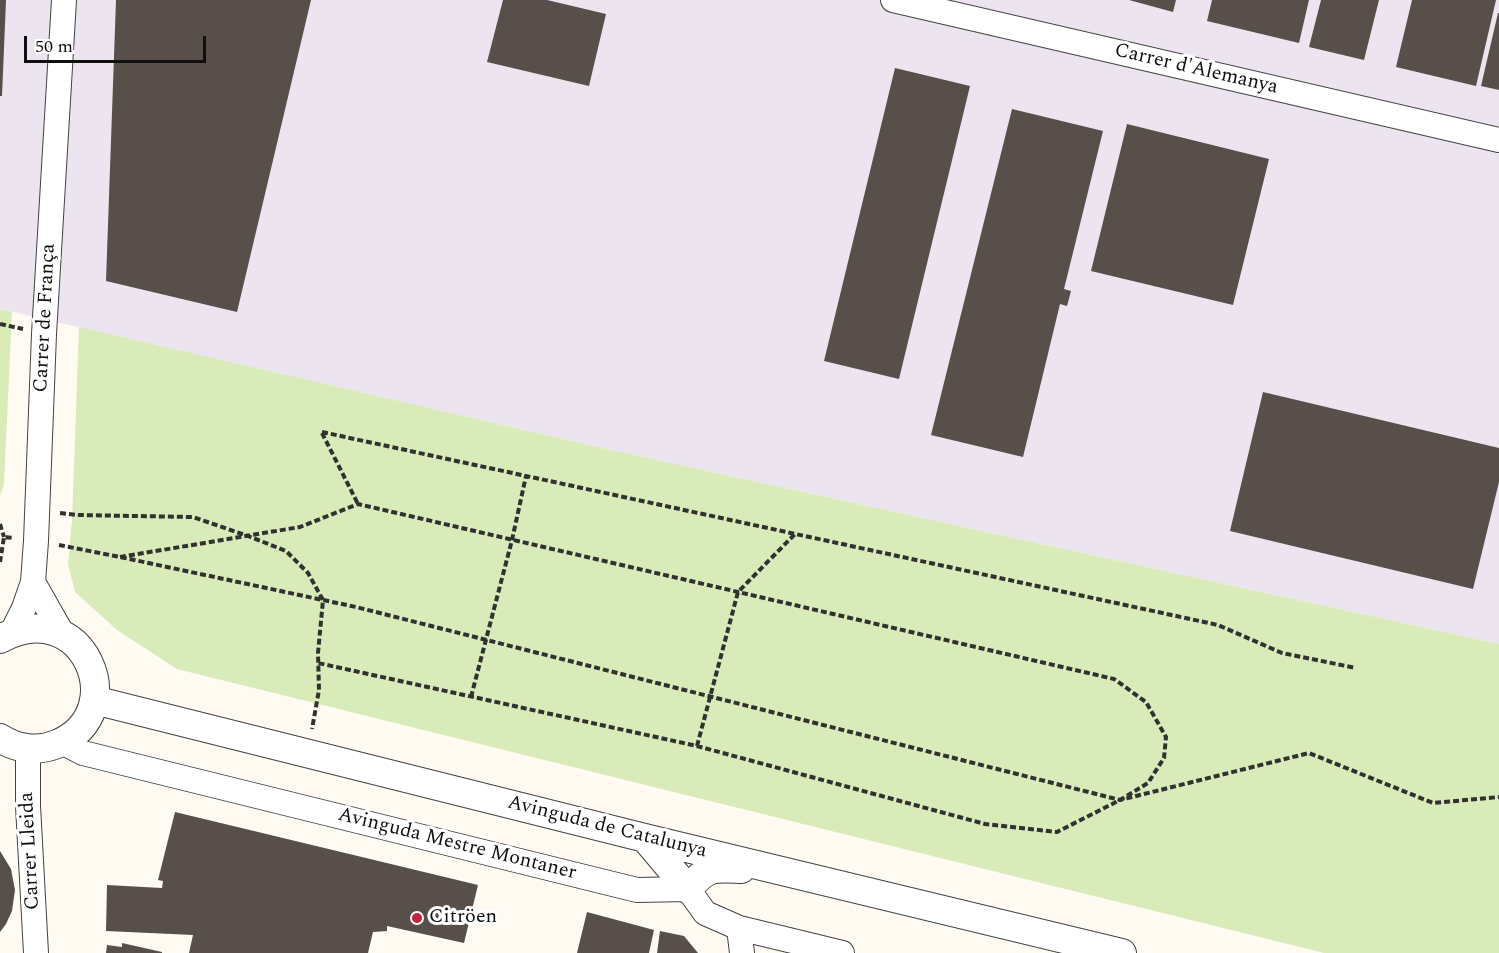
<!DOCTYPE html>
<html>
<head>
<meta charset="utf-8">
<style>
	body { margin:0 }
	#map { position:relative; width:1499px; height:953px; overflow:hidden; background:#fffbf2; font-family:Spectral,serif }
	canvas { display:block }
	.scale { position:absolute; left:24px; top:36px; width:182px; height:27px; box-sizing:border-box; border:3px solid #0f0f0f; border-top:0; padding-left:8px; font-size:18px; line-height:21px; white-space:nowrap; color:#0f0f0f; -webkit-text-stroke:4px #fff; paint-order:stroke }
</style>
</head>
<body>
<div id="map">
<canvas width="1499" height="953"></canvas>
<div class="scale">50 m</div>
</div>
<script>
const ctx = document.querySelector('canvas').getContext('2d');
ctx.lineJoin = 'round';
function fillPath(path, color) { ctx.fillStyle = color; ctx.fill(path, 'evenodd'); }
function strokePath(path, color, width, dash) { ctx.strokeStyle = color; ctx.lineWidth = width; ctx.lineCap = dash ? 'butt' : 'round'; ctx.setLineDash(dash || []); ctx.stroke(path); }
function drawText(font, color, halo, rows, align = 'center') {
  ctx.font = font + ' Spectral,serif'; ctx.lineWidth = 6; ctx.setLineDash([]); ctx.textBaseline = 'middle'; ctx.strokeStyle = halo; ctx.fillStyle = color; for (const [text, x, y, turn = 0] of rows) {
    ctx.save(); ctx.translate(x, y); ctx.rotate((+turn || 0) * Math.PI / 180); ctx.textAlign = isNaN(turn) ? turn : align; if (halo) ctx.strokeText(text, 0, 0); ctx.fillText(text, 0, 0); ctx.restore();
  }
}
const industrial = new Path2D(`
	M0,0H1499V644L602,448L0,309Z`);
const green = new Path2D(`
	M0,309L12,312L4,484L0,496Z
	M79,327L602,448L1499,644V953H1324L177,669L117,630L75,592L68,564L72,520Z`);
const building = new Path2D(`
	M0,0H6L2,96H0Z
	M116,0H311L237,312L106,281Z
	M503,0H547L606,14L589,86L487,62Z
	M1129,0H1176L1173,12Z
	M1212,0H1309L1299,43L1207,21Z
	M1321,0H1379L1364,60L1309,47Z
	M1412,0H1496L1476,86L1396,67Z
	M1498,13H1499V90L1481,86Z
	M895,68L970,86L899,379L824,361Z
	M1012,109L1103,131L1064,289L1071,291L1067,306L1060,304L1023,457L931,435Z
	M1127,124L1269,159L1233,305L1091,271Z
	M1263,392L1499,448V482L1473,589L1230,531Z
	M175,812L478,885L464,943L387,926V931L373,932L368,953H189L193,935L106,931L107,885L162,888L163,881L158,880Z
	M0,851L11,869L15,890L12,911L6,924L0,932Z
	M587,912L654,930L649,953H577Z
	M660,931L684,936L698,953H657Z
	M122,943L162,952V953H106L107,945L122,947Z`);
const path = new Path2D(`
	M0,324L23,329
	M322,432L1218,625L1282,653L1356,668
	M322,433L358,504
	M60,513L77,515L193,517L248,536L286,551L308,573L323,600L318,653L319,690L312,729
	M0,524L4,537
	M59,545L120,557L356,607L1120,800L1309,753L1433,803L1499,797
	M120,557L300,527L358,504L1114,679L1146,702L1166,737L1164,758L1148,783L1120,800L1057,832L985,824L697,746L318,663
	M0,562L4,537L13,538
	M471,697L512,540L526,476
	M697,746L738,592L795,534`);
const minor = new Path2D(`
	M893,0L1499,140
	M33,582L63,635
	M12,632L24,608L33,582L36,541L44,334L64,0
	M62,742L83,753L637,890L688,889L705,913L739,928L842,953
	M28,749V806L36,953
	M739,928L742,953`);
const tertiary = new Path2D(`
	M0,639C83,593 134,712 57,744C38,752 17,749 0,738
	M94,700L645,838L1122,953
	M645,838L688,889C707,866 713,868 741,869`);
const markers = [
	[417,918,6,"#c5213a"]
];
const streetNames = [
	["Carrer d'Alemanya",1196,70,13],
	["Carrer de França",46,318,-87],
	["Avinguda de Catalunya",607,828,14],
	["Avinguda Mestre Montaner",457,845,14],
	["Carrer Lleida",31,851,-93]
];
const poiNames = [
	["Citröen",429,918]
];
fillPath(industrial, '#ece4ee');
fillPath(green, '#d8ebb9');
fillPath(building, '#584f4b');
strokePath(minor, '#424242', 26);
strokePath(tertiary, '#424242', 30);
strokePath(path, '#313131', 4, [6, 3]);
strokePath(minor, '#fff', 24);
strokePath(tertiary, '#fff', 28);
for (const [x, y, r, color] of markers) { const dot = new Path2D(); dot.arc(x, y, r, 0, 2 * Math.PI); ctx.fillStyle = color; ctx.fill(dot); strokePath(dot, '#fff', 2); }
drawText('20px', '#0f0f0f', '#fff', streetNames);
drawText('20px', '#0f0f0f', '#fff', poiNames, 'left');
</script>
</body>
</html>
